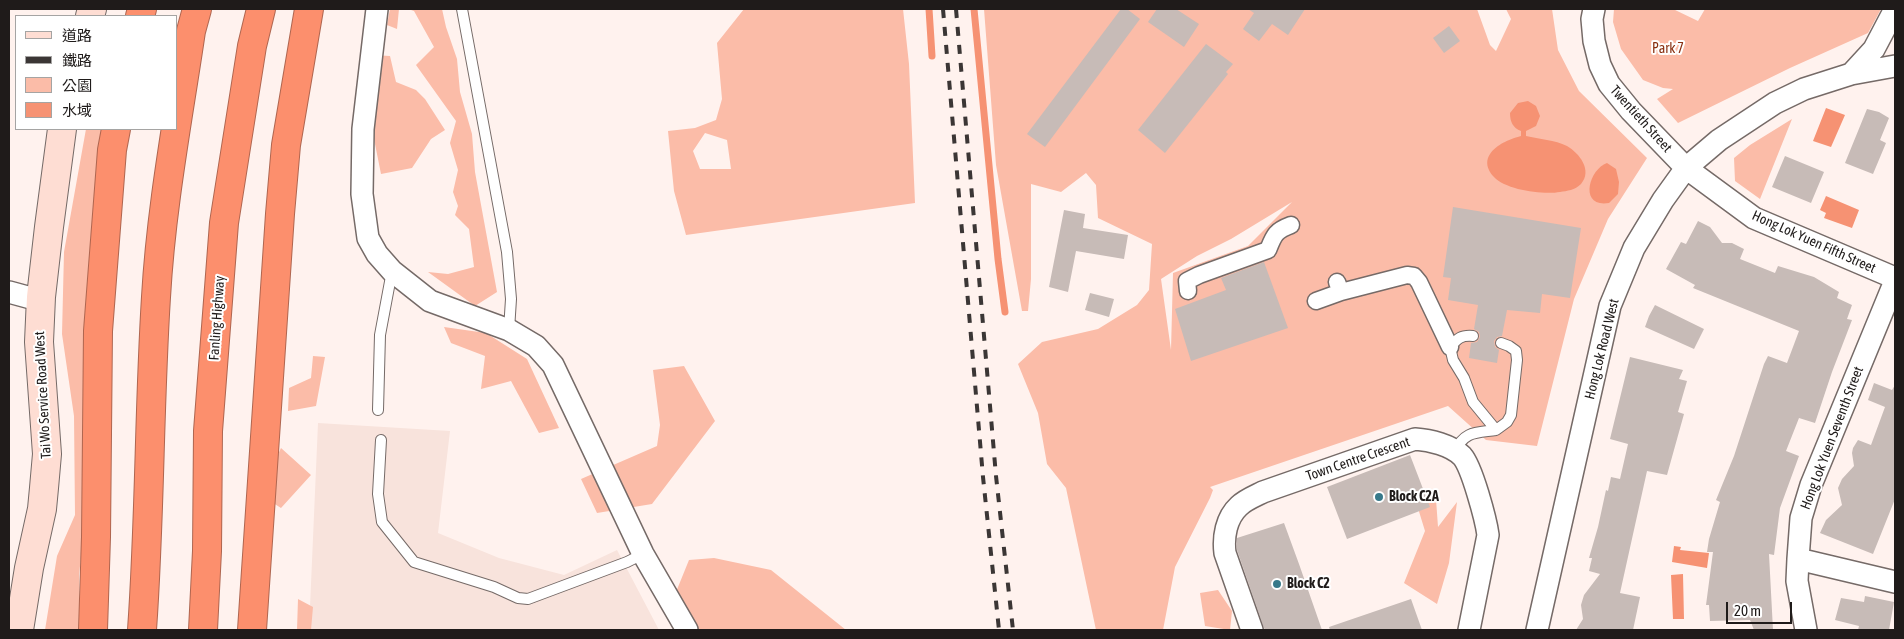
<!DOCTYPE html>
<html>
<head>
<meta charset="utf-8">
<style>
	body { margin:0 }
	#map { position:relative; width:1904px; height:639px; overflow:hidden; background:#fff2ee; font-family:"Asap Condensed","Noto Sans TC",sans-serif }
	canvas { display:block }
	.frame { position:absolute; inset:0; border:10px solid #1f1b1a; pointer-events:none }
	.legend { position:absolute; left:15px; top:15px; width:162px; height:115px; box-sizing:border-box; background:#fff; border:1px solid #a5a4a3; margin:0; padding:6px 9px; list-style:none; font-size:15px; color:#1f1b1a }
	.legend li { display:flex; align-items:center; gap:10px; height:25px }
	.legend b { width:25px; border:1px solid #a5a4a3 }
	.scale { position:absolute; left:1726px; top:602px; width:66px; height:22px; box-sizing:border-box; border:2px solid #1f1b1a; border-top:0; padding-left:6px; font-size:15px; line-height:18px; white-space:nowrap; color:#1f1b1a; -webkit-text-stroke:4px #fff; paint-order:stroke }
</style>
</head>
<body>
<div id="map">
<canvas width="1904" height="639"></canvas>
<div class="frame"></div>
<ul class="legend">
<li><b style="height:6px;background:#feddd3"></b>道路</li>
<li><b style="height:6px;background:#3b3635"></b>鐵路</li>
<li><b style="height:14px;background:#fbbca8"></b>公園</li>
<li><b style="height:14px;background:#f69273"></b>水域</li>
</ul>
<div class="scale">20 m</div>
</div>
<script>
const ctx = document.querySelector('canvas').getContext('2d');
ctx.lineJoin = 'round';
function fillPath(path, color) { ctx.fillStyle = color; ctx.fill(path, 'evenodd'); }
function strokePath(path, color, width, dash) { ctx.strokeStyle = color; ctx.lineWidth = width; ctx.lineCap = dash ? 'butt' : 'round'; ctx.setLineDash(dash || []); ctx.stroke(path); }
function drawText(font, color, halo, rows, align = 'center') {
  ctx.font = font + ' "Asap Condensed",sans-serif'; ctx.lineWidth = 4; ctx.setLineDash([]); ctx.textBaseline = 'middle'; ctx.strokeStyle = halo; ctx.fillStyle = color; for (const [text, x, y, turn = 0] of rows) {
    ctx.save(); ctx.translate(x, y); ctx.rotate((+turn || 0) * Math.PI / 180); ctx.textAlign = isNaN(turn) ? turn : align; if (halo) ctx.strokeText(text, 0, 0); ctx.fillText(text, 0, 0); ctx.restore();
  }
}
const built = new Path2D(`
	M318,423L450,431L438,533L499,558L564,575L617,550L659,630H309Z`);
const green = new Path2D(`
	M390,9H399L397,29L387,25Z
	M408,9H442L446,27L457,59L460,92L472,134L475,172L497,292L475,306L428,272L448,274L474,267L469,229L455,215L458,206L453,192L458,170L450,143L456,121L416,65L434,47L414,11Z
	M744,9H903L909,64L915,203L686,235L674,191L668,131L695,128L716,120L722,99L717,43ZM705,133L727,140L731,169H700L693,151Z
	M984,9H1477L1490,45L1496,51L1511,19L1506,9H1552L1558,50L1579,91L1647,158L1608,219L1574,299L1537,446L1486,440L1448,406L1210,487L1213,490L1210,498L1175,567L1163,630H1096L1066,488L1047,464L1038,413L1018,364L1042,342L1098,329L1137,305L1149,290L1152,244L1098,218L1096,185L1086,173L1061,192L1031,184V279L1028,311H1022L996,165ZM1292,202L1248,246L1173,273L1171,350L1161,279L1197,256L1231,239Z
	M1614,9H1673L1698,21L1705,9H1881L1868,33L1790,68L1678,123L1657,99L1673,89L1663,88L1643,80L1621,49L1613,22Z
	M372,55L390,56L396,82L416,90L425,99L445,130L431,139L412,168L381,174L371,124Z
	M1792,119L1760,199L1735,181L1734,158L1750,145Z
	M86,129H106L86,519L79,574V630H45L57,556L75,515L74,416L62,334L64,252Z
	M444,327L486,333L527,359L559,428L539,433L511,381L481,389L485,356L451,343Z
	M313,356L325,357L316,406L288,411L289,388L311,378Z
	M684,366L715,421L652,504L597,513L581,479L657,446L660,425L653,370Z
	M281,448L311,475L281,508L259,494Z
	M1436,499L1438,527L1457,502L1449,563L1437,604L1404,583L1425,531L1417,505Z
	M714,558L771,570L846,630H688L676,592L689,560Z
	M1218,590L1232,611L1230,630L1205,626L1200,593Z
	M298,599L313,607L311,630H297Z`);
const water = new Path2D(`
	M1528,101L1536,106L1540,116L1536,126L1526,131V136C1539,139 1555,140 1567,146C1579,153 1593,170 1581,184C1575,190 1567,191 1560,192C1543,195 1506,190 1494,177C1474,155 1504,140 1521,136V131C1513,128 1510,122 1510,113L1518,103Z
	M1826,108L1845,115L1831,147L1813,141Z
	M1607,163L1616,169L1619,182L1618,194L1609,203C1579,208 1588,170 1607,163Z
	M1826,196L1859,210L1852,228L1824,218L1826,213L1820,210Z
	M1674,546L1681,547L1680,550L1709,553L1707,568L1672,562Z
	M1683,574L1684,619H1673L1671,575Z`);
const stream = new Path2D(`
	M929,9L932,56
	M974,9L998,259L1005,312`);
const building = new Path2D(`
	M1121,9H1127L1140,19L1045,147L1027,134Z
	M1157,9H1176L1199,24L1184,47L1148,22Z
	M1248,9H1305L1288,35L1272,24L1259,41L1243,29L1254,13Z
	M1449,26L1460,41L1444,53L1433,38Z
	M1206,44L1233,64L1226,72L1228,74L1165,153L1138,130Z
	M1867,109L1879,112L1889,118L1880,140L1886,143L1873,174L1845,163Z
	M1785,156L1824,172L1811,203L1772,187Z
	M1453,207L1581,228L1570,298L1542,294L1540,313L1507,310L1502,336L1497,337L1494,341L1495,347L1499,350L1497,363L1469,358L1471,343L1477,342L1480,337L1479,332L1474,329L1478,305L1448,300L1451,278L1443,277Z
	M1064,210L1085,214L1083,228L1128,235L1124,259L1076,251L1068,292L1049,287Z
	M1698,221L1710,227L1722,243H1732L1744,249L1740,259L1775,273L1778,266L1814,277L1839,292L1837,298L1852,305L1847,319L1852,320L1832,372L1815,423L1799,418L1786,451L1799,456L1780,508L1774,555L1769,554L1773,630H1754L1750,620L1710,621L1709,605H1706L1713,552H1707L1709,539L1720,502L1716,500L1734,456L1764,364L1768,356L1787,363L1799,331L1693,288L1695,285L1666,269L1681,242L1686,244Z
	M1264,262L1288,328L1191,361L1175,309L1226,290L1221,278Z
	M1090,293L1114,299L1109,317L1085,310Z
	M1655,305L1704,329L1694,349L1645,327L1649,316Z
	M1630,357L1683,370L1679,379L1687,381L1678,412L1684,414L1667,475L1647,471L1620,593L1640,597L1633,630H1576L1583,619L1581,605L1584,595L1600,574L1589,571L1592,558H1589L1598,527L1606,490L1608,491L1611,477L1620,479L1628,444L1610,439Z
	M1874,383L1892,390L1895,385V499L1873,554L1820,533L1826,520L1842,505L1838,488L1842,479L1854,466L1852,453L1853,448L1858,440L1871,445L1885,407L1868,400Z
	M1410,455L1430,507L1347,539L1327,487Z
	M1284,523L1299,564L1322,630H1265L1264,628L1237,550V538Z
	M1865,596L1894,602L1889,630H1858L1859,626L1835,620L1841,598L1864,602Z
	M1411,599L1422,630H1330L1329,627Z`);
const service = new Path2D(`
	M462,9L507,252L511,299L509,330
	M1473,336C1461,335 1458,338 1450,347L1453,360L1464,378L1473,402L1496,430L1507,422L1511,415L1517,360L1516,351L1509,346L1501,343
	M378,410L380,335L392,271
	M381,440L378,494L382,522L414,562L494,587L518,598L528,599L627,562L643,554
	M1455,451C1465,431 1475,433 1496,430`);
const pedestrian = new Path2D(`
	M1337,282L1341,292L1407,275L1414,276L1419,282L1450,347
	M1188,291L1187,281L1199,275L1268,250C1274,235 1275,231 1291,225
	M1316,301L1341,292`);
const minor = new Path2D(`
	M377,9L363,129L362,194L368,238L377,254L392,271L430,301L509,330L536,346L553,365L643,554L687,630
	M1594,9L1592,19L1594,41L1600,65L1609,84L1631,111L1686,168L1754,218L1895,278
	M1851,74L1874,49L1895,9
	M9,292L31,298L41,297
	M1798,559L1895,582
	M1252,630L1225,553C1223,537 1226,518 1239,506C1245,500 1255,496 1263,492L1415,439C1430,440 1451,445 1462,456C1472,467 1486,520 1488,535L1469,630
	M1537,630L1610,306L1634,248L1663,200L1686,168L1719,140L1775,103L1804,89L1851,74L1895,66
	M1806,630L1797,581L1798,559L1801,518L1811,485L1895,281`);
const secondary = new Path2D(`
	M90,16L92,9
	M19,630L29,568L42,509L44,488L47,454L39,342L41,297L49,227L62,129`);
const motorway = new Path2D(`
	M140,16L142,9
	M93,630L96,537L98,331L112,150L116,129
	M142,630C150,519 149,408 156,297C161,208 178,119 191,31L197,9
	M203,630L207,551L208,431L224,223L252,46L261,9
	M252,630L280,214L286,145L309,9`);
const rail = new Path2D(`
	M943,9L983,477L999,630
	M956,9L996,476L1013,630`);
const markers = [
	[1379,497,5,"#37798a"],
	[1277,584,5,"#37798a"]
];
const parkNames = [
	["Park 7",1668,49]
];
const streetNames = [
	["Twentieth Street",1641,119,48],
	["Hong Lok Yuen Fifth Street",1814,242,24],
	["Fanling Highway",217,318,-86],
	["Hong Lok Road West",1602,349,-76],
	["Tai Wo Service Road West",43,395,-93],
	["Hong Lok Yuen Seventh Street",1832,438,-69],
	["Town Centre Crescent",1358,459,-19]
];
const poiNames = [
	["Block C2A",1389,497],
	["Block C2",1287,584]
];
fillPath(built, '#f8e3dc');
fillPath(green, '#fbbca8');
fillPath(water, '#f69273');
strokePath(stream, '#f69273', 7);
fillPath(building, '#c7bbb7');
strokePath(service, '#756a67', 12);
strokePath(pedestrian, '#756a67', 19);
strokePath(minor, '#756a67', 24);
strokePath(secondary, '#756a67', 30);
strokePath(motorway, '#af6650', 30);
strokePath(service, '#fff', 10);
strokePath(pedestrian, '#fff', 16);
strokePath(minor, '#fff', 21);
strokePath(secondary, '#feddd3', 28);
strokePath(motorway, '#fc8f6d', 28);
strokePath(rail, '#3b3635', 4, [9, 9]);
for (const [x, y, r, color] of markers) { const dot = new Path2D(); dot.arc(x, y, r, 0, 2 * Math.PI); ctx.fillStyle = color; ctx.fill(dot); strokePath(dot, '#fff', 2); }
drawText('14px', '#893112', '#fff', parkNames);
drawText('14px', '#1f1b1a', '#fff', streetNames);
drawText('bold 14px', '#1f1b1a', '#fff', poiNames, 'left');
</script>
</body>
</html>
